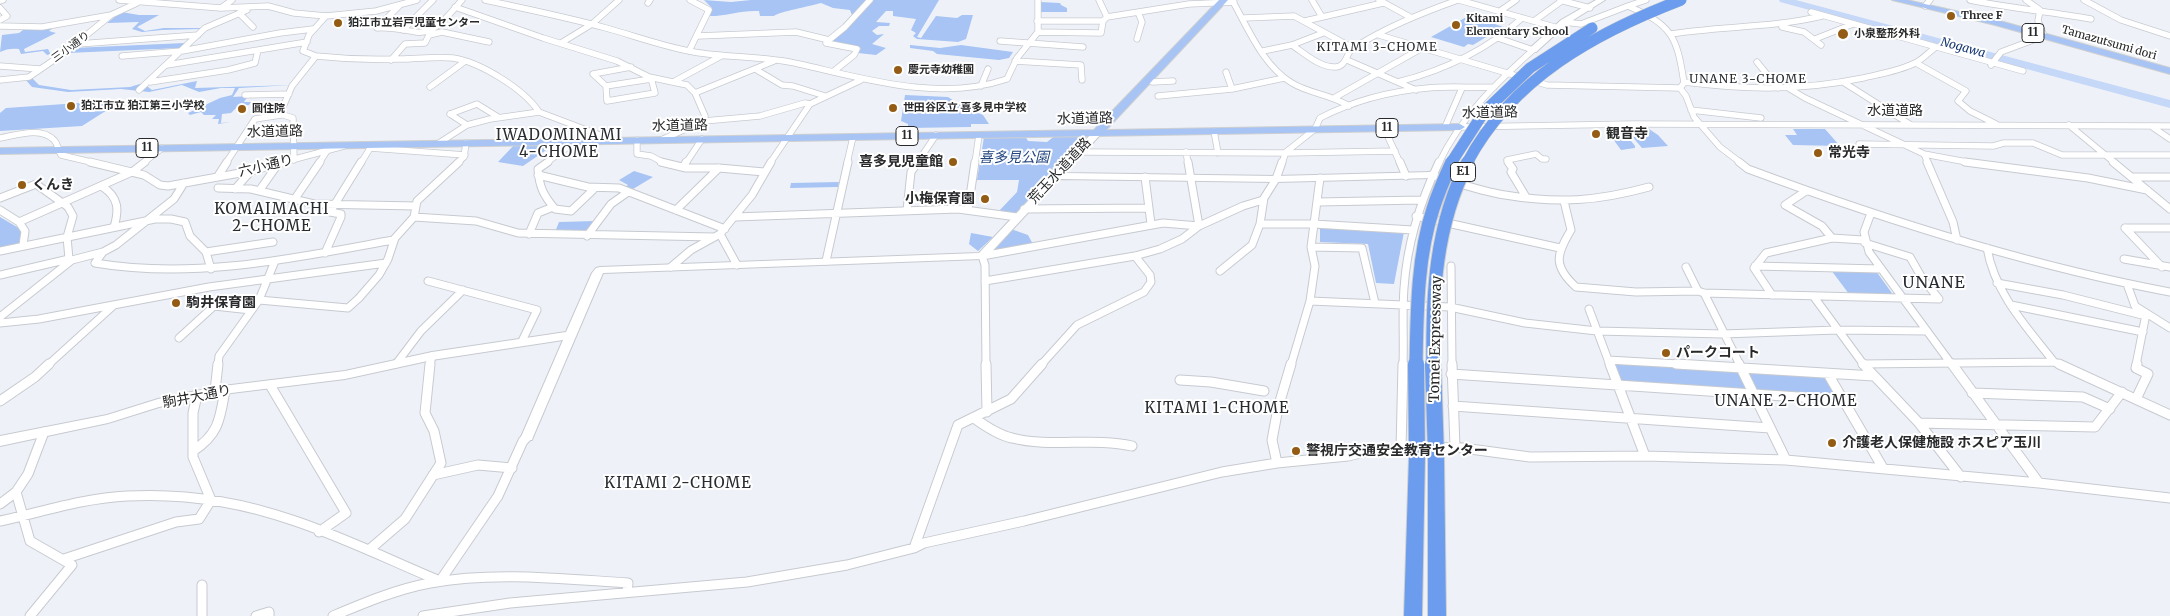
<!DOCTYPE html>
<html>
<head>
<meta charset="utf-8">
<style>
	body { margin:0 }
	canvas { display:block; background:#eef2f8 }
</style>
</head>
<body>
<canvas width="2170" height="616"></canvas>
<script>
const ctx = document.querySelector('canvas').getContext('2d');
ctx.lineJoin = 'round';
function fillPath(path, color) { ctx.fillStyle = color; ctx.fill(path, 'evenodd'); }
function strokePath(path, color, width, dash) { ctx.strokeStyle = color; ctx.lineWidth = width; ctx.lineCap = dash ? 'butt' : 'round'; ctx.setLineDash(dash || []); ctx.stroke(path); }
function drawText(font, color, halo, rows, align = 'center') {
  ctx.font = font + ' Merriweather,"Noto Sans JP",serif'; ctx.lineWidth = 4; ctx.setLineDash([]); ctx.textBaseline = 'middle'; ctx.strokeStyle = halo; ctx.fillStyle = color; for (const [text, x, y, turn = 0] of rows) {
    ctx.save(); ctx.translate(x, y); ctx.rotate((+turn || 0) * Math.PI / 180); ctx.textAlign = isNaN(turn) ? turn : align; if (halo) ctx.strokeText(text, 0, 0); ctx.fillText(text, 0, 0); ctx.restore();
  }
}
const green = new Path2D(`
	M704,0L731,2L751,0H866L852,15L850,10L833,8L821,3C811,6 778,12 774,16H760L759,11C741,10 728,16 710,16L712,8Z
	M873,0H939L917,37L921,38L936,16L957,18L962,15H973L966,39L958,42L917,39L913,36L916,33L911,30L916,19L893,16V11H886L876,22L890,23L889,26H879L872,31L877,35L884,34L872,44L886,48L876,55L858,53L861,48L829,42L850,26Z
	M1040,2L1060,3L1061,5L1067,8V12H1039Z
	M121,12L139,15H159L137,27L145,31L164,28H203L201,29L162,30L142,32L132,29L139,22L107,23Z
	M1470,15L1503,27L1473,45L1468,44L1464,47L1431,37Z
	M57,25L49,31L56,33L24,49L25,52L48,49L50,53L64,51L47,55L43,51L21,54L19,49C12,48 6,49 0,52L2,35L19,33L27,27Z
	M185,43L180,48L68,53L73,48Z
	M910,45L940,48L961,45L1013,52L1009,58L999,60L937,54L933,51L910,48Z
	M31,77L39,85L71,90L130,87L143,83L152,90L197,81L195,88L293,85L239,88L233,97L248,96L244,102H251L249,105L238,106L231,113L222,114L221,123L231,122L218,124L219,119H212L216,115H204L201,112L190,115L188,113L220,98L232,95L235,88H221L199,92L182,85L149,92L121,89L68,92L32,87L25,79Z
	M905,95L948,97L962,106L983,115L989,124H971V127L908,128V124L901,121Z
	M123,100L82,126L0,131V113L6,108Z
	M1620,127L1635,146V148L1621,150L1605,128Z
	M1646,127L1658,135L1668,146L1642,148L1625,128Z
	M1793,129H1825L1840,146L1793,145L1785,135H1797Z
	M1056,135H1088L1014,215L999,211L1017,192L1019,180H977L984,137L1025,136L1028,141L1047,142Z
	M515,144H555L523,166L498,162Z
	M634,171L653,177L628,192L622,189L628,185L619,180Z
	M839,182L838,187L790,188L791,183Z
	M0,217L22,230L21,245L0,249Z
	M596,221L588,233L555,232L559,222Z
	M1320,228L1404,232L1394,284L1376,283L1368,244L1320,242Z
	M1011,229L1028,235L1034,246L989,253Z
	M971,233L993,237L978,251L969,244Z
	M1831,270L1876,271L1894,296L1849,294Z
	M1616,362L1734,370L1738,372L1747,389L1624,384L1619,380L1613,364Z
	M1745,372L1823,375L1828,378L1838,396L1754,390Z`);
const river = new Path2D(`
	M1779,0H1796L2170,100V108L1780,2Z`);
const streetFar2 = new Path2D(`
	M119,0L221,8L268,6L294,13L326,16L376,11L417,0
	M485,0C526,9 566,17 606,28C635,36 665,47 694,52C728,58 765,56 799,64C866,79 939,102 1007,79L1017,58L1038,32V0
	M1232,0C1248,28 1263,66 1292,83C1310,94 1331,94 1349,106
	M1312,0L1322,17
	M1379,0L1410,17
	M1459,0L1558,28
	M1560,0L1590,8
	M1970,0C2010,8 2051,12 2091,19
	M2084,0L2121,20L2170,36
	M0,1L3,0
	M648,3L650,0
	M399,6L377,28C391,27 403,30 416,32C436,35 450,13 462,0
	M1628,6L1646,0
	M1925,6L1930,0
	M455,7L543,38L617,61L649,77L687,85L695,93L705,116L704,121
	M0,8L7,16L0,20
	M221,8L232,0
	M1500,11L1516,0
	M1811,12L2023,71
	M239,13L253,27
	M1107,17L1189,4L1234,2
	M1244,18L1294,16L1353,48
	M1037,21H1103
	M1305,21L1383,3
	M1534,21L1563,0
	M1564,22L1581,24L1628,6C1672,25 1677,36 1684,83L1680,88L1686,96L1694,117L1720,147L1741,163
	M0,26L42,27L111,15
	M1782,27L1804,32L1821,45
	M403,30L433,0
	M1038,32L1101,33L1103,21L1107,17L1099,0
	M1671,34C1721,26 1772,28 1822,16
	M1379,35L1547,85L1680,88
	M698,36L796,32L829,40
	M1498,38L1533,50
	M1137,39L1142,22L1138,12
	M1815,39L1853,24
	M829,40L845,27L870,0
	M827,41L826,43L857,49L854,55L834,71
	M1000,41L1083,47
	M561,43L592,24L619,0
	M78,44L198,35
	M1292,45C1304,53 1320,68 1336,67C1345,66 1346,57 1350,51C1353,48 1356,46 1360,44C1391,25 1424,12 1458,0
	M689,51L709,10L690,0
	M1263,51L1292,45L1323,33
	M122,56L182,51L280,33L313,29
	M316,56C344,59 372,60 400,59C417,59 436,56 453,58C480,62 524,89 539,112
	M391,60L405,44L425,43L429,35L442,32L489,42
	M1347,60L1416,90
	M1015,61L1081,65L1082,80
	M1757,62L1778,88
	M1916,63L1966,91L1958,101L1970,111L1996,124
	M167,65L307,42
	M1991,65L2001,52L2044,36L2038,21L2040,10L2026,0
	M0,66L40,69
	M631,67L593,74L606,86L607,101L655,93L651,78
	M755,69L782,85L793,86L825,96
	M1150,77L1152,82L1173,81
	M0,80L29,77L67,51L111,15L137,3
	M675,81L721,56
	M150,82L228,70L255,63L258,50
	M1398,82C1445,70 1486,51 1522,18
	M1684,82C1749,90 1799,91 1863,78C1880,74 1899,71 1915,63C1922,60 1929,52 1936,47
	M1843,82L1911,125
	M606,86L651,79
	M981,86L988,69
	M430,87L464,62
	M1232,89L1284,78
	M1790,89L1805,98L1924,154L1972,163
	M139,90L205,28L247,10
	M695,93L774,61
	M245,95L289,94
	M1158,96L1232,89L1226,72
	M1334,98L1422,48
	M1691,110L1761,118
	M450,114L477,104L498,117
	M450,114L467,125
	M2069,125L2115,163
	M2151,126L2170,139
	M1445,127L1462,88
	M1460,127L1633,124L2170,126
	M1384,128L1400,163
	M1214,131L1218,153
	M0,138C17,135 41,126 54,140C58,144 58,150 61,155L95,163
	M637,140V154L651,156L664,163
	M661,140L704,121L760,116L805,103L810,104
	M439,143L467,125L490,119L539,112L613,140
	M1859,144L1993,146L2004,143H2033L2062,155H2170
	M370,148L465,155
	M1078,152L1286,153L1395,151
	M1186,152L1188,163
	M1924,154L1928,163
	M294,160L293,118L280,114L292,86L316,56L303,51L309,35L326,16
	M143,163L162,148
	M226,163L255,119L281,115
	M280,163L344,146
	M319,163L327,151
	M361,163L372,145
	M457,163L464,157L466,143
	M546,163L576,141
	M686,163L702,139
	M770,163L810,104L861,80
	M847,163L853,137
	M917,163L936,135
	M975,163L979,135
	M1282,163L1286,152L1315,129L1320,118C1353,101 1391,91 1428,88C1450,86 1472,88 1494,87
	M1439,163C1460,118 1496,83 1533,50
	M1509,163L1507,160L1536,154L1542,159H1546`);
const streetFar1 = new Path2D(`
	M90,162L144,175L160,185L168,186L251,171L285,162
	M459,162L417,201L414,217L476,221L518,233L714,237
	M548,162L538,169C539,187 544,196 555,209L571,211L593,190
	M661,162L686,168H719L764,172
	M1400,162L1406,176
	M1508,162L1513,169L1511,172L1526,197
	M1739,162L1748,169C1885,220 2026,265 2170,292
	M1927,162L1953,222L1957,240
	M1965,162L2088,178L2147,190
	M2113,162L2170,209
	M683,167L686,162
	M538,175L588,187L619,188L725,229
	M1431,175C1455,182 1480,191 1505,195C1558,204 1598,201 1649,187
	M218,176L227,162
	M1145,177L1151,224
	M2133,177H2170
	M103,187C119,198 119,210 114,227
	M218,188L251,189L314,204L416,206
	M235,189L251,171
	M259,191L278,164
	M1806,191L1785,205L1822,226L1832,238
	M0,198L36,184L68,207L73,216L67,237L69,259L72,260
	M294,200L320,162
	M1564,201L1571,230C1556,255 1553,266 1576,287L1636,292L1698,291
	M1318,202L1421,200
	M1024,209L1148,208
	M0,210L19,222L25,231L23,245
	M676,210L719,168
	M907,210L911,172L918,162
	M968,210L975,162
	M1871,213L1864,232L1869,252L1952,365
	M1416,216L1560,248
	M735,217L958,209L1017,217
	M19,222L132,172L145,162
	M1260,224H1314L1413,230
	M2125,228L2162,267
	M2125,228H2170
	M529,234L538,213L553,207
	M720,234L737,265
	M587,236L611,204L628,192
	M1311,247L1362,248L1375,303
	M1987,248C1995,294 2026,326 2054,362
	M0,251L155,219H171L185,222L190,236L206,252L211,269
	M103,252L95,263C195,280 294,258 393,240
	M206,252L273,242
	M325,253L341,217V214L330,212L361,162
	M2124,259L2170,267
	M826,261L848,162
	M1451,266L1452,365
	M1755,266L1880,269
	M671,267L691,250L720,234L752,195L771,162
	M1686,267L1698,291L1704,293L1939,299L1922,278L1910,257L1865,243
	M1220,271L1252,245L1260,224L1264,198L1276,179L1282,162
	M0,275L69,259
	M428,281L537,310L522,341
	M985,281L1135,256L1160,249L1182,239L1199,226L1243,206L1263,200
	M1997,283L2063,295L2146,316
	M2127,284L2135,306L2170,328
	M1704,293L1740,365
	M1772,295L1754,268L1766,253L1832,238L1863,240
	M1814,297L1864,365
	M259,300L348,308L359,298L379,275L388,259L395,238L414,217
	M1310,301L1450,307L1525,323L1597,331L1723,334L1837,330L1927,331
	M2011,305L2143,332
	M1589,309L1610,365
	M0,317L72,260L103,252L116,245L174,199L184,183
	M0,323L39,319L209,287L386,263
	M179,338L214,306L251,310
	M1608,360L1697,365
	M396,364L421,331L463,290
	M1862,364L2054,362L2061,365
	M48,365L113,306
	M218,365L219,356L259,300L275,261
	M430,365L432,356
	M986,365L985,265L982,256L1163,223L1199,226L1188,162
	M1041,365L1077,325L1144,292L1151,282L1150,275L1135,256
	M1291,365L1310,301L1315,266L1311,247L1320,178
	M1403,365C1404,340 1402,314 1404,288C1407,244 1420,202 1439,162
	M2136,365L2146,314`);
const street = new Path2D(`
	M986,364L987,412
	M1452,364L1455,447
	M1610,364L1645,456
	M1676,364L1874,376
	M1739,364L1786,460
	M1863,364L1919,423L1961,477
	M1952,364L2039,483
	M2059,364L2170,415
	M1451,374L1844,400
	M1828,374L1883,468
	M1180,380L1211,382L1264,391
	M270,385L346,513L319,532
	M215,391L218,364
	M1972,393L2083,397L2110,409
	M2136,399L2148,374L2136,368L2137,364
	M0,401L35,377L49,364
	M1453,406L1770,428
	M974,418C985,426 998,435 1012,438C1051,448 1093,437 1132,446
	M1919,423L2095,427L2122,392
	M1401,449L1403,364
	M193,451C219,434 220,419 225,390
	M1277,463L1272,440L1278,408L1291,364
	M433,475L478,465L512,468
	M0,504L16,492
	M0,521C42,512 84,498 127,496C182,493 240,502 292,520C341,536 392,561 440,581
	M914,548L958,425L1011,399L1042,364
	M369,550L405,519L441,463L434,431L425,413L430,364
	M64,559L176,522L199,519L211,500L193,457V413L197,395
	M440,581L498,496L523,441L527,437
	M202,585V616
	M30,616L72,565L30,541L16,492L28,474L44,432
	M256,616L269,612V616
	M333,616C364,603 397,589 430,583C495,571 563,579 628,583L627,592
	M423,616L510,603L747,582L847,565L914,548L924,543L1024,521L1222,472L1277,463L1348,456L1369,451L1455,447L1530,457L1645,456L1786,460L2039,483L2170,498`);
const secondary = new Path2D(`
	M1596,0H1605L1567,24L1536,52H1530V48L1561,20Z
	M1097,130L1102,133L1100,135L1065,173L1276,176L1431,172L1436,175L1431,178L1276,182L1059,179L986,258L982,259L603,273L533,437L532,440H522L521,437L563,340L432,360L345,379L215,395L159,407L108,423L0,446V436L107,415L158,399L215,387L345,371L432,352L566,332L592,273L596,268L600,267L979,253L1094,131Z`);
const primary = new Path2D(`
	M1219,0H1228L1106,130L1460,124L1465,127L1460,130L0,154V148L1094,130Z
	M1892,0H1907L2000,21L2170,68V74L1995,25Z`);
const highway = new Path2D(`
	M1436,449L1442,451L1444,455L1446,616H1428V455L1430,451Z
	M1417,450L1423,452L1425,456L1422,616H1404L1409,456L1411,452Z`);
const highwayBridgeFar2 = new Path2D(`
	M1451,163L1484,112L1530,68L1592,28
	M1467,163C1512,78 1595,33 1681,0`);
const highwayBridgeFar1 = new Path2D(`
	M1416,365C1417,315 1417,257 1433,209C1438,193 1445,177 1452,162
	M1433,365C1432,296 1435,225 1468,162`);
const highwayBridge = new Path2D(`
	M1416,364L1417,456
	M1433,364L1436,455`);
const markers = [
	[1951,16,5,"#935b14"],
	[338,23,5,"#935b14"],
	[1456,25,5,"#935b14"],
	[1843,34,6,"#935b14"],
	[898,70,5,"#935b14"],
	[71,106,5,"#935b14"],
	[893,108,5,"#935b14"],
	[242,109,5,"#935b14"],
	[1596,134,5,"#935b14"],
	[1818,153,5,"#935b14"],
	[953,162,5,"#935b14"],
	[22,185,5,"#935b14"],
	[985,199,5,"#935b14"],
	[176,303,5,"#935b14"],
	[1666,353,5,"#935b14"],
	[1832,443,5,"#935b14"],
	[1296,451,5,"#935b14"]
];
const farPoinames = [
	["Three F",1961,16],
	["Kitami",1466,19],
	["Elementary School",1466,32],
	["狛江市立岩戸児童センター",348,23],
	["小泉整形外科",1854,34],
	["慶元寺幼稚園",908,70],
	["狛江市立 狛江第三小学校",81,106],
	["世田谷区立 喜多見中学校",903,108],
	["圓住院",252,109]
];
const farStreetnames = [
	["Tamazutsumi dori",2109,43,16],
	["三小通り",71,47,-36]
];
const shields = [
	[2033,33,22],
	[1387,128,22],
	[907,136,22],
	[147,148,22],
	[1463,172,25]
];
const shieldNames = [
	["11",2033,33],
	["11",1387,128],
	["11",907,136],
	["11",147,148],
	["E1",1463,172]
];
const farNeighbourhoodnames = [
	["KITAMI 3-CHOME",1377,48],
	["UNANE 3-CHOME",1748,80]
];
const farWaternames = [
	["Nogawa",1963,48,15]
];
const streetNames = [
	["水道道路",1895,111],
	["水道道路",1490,113,-1],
	["水道道路",1085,119,-1],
	["水道道路",680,126,-1],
	["水道道路",275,132,-1],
	["六小通り",266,166,-13],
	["荒玉水道道路",1060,171,-47],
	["Tomei Expressway",1436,339,-89],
	["駒井大通り",197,397,-11]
];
const poiNames = [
	["観音寺",1606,134],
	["常光寺",1828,153],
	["喜多見児童館",943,162,"right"],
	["くんき",32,185],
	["小梅保育園",975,199,"right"],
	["駒井保育園",186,303],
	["パークコート",1676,353],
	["介護老人保健施設 ホスピア玉川",1842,443],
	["警視庁交通安全教育センター",1306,451]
];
const parkNames = [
	["喜多見公園",1014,158]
];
const neighbourhoodNames = [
	["IWADOMINAMI",559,136],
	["4-CHOME",559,153],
	["KOMAIMACHI",272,210],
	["2-CHOME",272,227],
	["UNANE 2-CHOME",1786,402],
	["KITAMI 1-CHOME",1217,409],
	["KITAMI 2-CHOME",678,484]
];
const quarterNames = [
	["UNANE",1934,283]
];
fillPath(green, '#a7c4f4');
fillPath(river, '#c6d8f7');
strokePath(streetFar2, '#c7cad0', 7);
strokePath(streetFar1, '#c7cad0', 9);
strokePath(street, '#c7cad0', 11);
strokePath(secondary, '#c7cad0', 2);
strokePath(primary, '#d0d0d0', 2);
strokePath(highway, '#d0d0d0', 2);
strokePath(streetFar2, '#fff', 5.5);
strokePath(streetFar1, '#fff', 7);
strokePath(street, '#fff', 9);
fillPath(secondary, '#fff');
fillPath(primary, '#a7c4f4');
fillPath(highway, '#6c9ced');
strokePath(highwayBridgeFar2, '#d0d0d0', 12, []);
strokePath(highwayBridgeFar1, '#d0d0d0', 15, []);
strokePath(highwayBridge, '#d0d0d0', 18, []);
strokePath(highwayBridgeFar2, '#6c9ced', 11);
strokePath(highwayBridgeFar1, '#6c9ced', 13);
strokePath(highwayBridge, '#6c9ced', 16);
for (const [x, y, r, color] of markers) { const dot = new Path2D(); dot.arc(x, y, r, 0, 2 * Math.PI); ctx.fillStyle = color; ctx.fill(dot); strokePath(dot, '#fff', 2); }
drawText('bold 11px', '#28292b', '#fff', farPoinames, 'left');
drawText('11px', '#28292b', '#fff', farStreetnames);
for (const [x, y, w] of shields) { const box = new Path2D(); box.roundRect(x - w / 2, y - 9.5, w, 19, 4); ctx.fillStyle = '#fff'; ctx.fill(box); strokePath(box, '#28292b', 1); }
drawText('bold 12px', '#28292b', null, shieldNames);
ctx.letterSpacing = '1px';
drawText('12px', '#282b2f', '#fff', farNeighbourhoodnames);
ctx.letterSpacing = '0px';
drawText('italic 12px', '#143670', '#fff', farWaternames);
drawText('14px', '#28292b', '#fff', streetNames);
drawText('bold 14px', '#28292b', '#fff', poiNames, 'left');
drawText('italic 14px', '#21447f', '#fff', parkNames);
ctx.letterSpacing = '1px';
drawText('15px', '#282b2f', '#fff', neighbourhoodNames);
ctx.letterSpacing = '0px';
ctx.letterSpacing = '1px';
drawText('16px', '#282b2f', '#fff', quarterNames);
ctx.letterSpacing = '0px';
</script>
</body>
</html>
